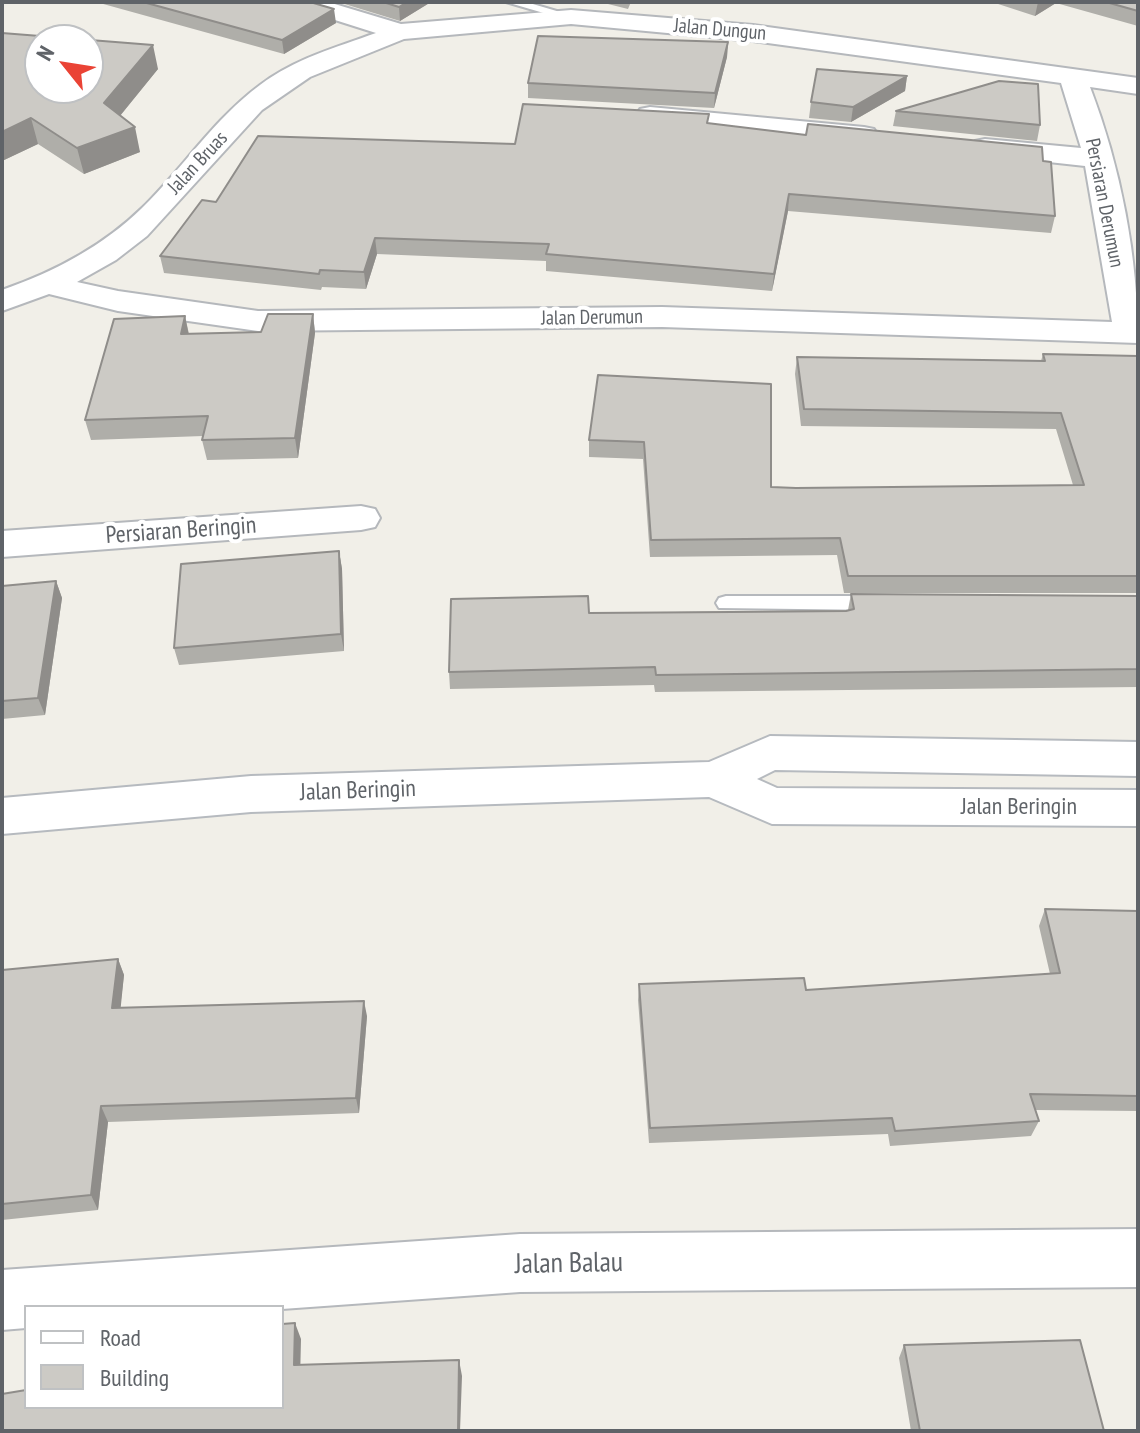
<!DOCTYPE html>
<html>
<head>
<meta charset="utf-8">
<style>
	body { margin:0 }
	#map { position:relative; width:1140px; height:1433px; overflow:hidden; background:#f1efe8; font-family:"PT Sans Narrow",sans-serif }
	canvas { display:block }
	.frame { position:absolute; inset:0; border:4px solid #5f6368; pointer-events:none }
	.legend { position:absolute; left:24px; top:1305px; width:260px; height:104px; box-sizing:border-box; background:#fff; border:2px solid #bfc1c3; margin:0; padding:10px 14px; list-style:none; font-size:24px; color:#5f6368 }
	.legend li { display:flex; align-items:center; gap:16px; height:40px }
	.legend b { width:40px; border:2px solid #bfc1c3 }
	.north { position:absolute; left:24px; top:24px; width:80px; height:80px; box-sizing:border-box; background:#fff; border:2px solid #bfc1c3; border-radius:50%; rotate:300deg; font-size:22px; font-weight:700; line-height:32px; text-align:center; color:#5f6368 }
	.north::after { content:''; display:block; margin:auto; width:28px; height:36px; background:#ea4335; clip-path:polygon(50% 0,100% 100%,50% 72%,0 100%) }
</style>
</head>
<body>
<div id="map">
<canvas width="1140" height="1433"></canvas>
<div class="frame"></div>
<ul class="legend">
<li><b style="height:10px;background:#fff"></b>Road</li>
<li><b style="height:22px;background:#cccac5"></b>Building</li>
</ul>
<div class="north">N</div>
</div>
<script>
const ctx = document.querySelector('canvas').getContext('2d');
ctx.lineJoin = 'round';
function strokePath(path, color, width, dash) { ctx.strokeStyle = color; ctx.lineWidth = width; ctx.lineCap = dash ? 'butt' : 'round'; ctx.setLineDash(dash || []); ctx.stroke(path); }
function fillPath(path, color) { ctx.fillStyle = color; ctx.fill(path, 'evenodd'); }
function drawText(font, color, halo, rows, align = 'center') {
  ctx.font = font + ' "PT Sans Narrow",sans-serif'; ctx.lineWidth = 8; ctx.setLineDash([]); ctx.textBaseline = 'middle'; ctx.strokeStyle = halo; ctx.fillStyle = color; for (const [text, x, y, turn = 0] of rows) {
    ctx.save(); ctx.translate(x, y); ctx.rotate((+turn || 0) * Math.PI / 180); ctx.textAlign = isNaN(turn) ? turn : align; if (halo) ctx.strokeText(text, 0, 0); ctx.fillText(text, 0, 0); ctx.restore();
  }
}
const lane = new Path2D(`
	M506,2H526L577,17L571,21Z
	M726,596H877L887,603L877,610L719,608L716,603L719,598Z`);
const street = new Path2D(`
	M291,2H328L401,24L571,10L753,25L1138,78V94L1090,87C1121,168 1138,257 1138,343L662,327L258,331L118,311L49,294L2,311V290C54,272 103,246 142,208C183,168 214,119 260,85C294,59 337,47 376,33L294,7ZM571,24L753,41L1061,83L1081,148L985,139L975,141L971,147L975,153L985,155L1085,166L1112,322L662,307L258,311L118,291L77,282L116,260L147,236L262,110L310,77L404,39Z
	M650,107L864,127L874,129L878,135L874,141L864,143L640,121L636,115L640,109Z
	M361,506L375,509L380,518L375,527L361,530L2,557V531Z
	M1138,1229V1287L520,1292L282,1309V1307H26V1328L2,1330V1270L520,1234Z`);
const secondary = new Path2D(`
	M770,736L1138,742V776L775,770L757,779L777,788L1138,790V826L772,824L709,797L251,812L2,834V798L251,776L709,762Z`);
const wall = new Path2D(`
	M96,2H310L336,23L284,54Z
	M338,2H431L400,21Z
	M600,2H631L628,9Z
	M992,2H1138V26L1056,3L1035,16Z
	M2,33L158,69L120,116L140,152L84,174L38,144L2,161Z
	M728,42L727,57L714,108L528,98V83Z
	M907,76L905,91L851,122L809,118L811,102Z
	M896,111L1040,125L1037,141L893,126Z
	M708,124L1043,161L1055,216L1051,233L788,211L772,291L546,271V261L377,254L366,289L322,287L321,290L164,273L160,256L216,202L515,144Z
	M313,314L315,333L298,458L207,460L202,440L203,436L91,440L85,420L185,316L189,334L261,332Z
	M1043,354L1138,356V593H844L837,555L650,557L643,459L589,457V440L598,375L771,487L796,488L1073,485L1056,429L801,426L795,374L797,357L1041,361Z
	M339,551L342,569L344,651L179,665L174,648Z
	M56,581L62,598L45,715L2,719V586Z
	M851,594L1138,596V687L655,692L654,685L450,689L449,672L589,613L848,610Z
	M1045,909L1138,911V1111L1035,1110L1039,1121L1031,1136L890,1146L888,1134L649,1143L638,1000L639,984L806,990L1050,974L1039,926Z
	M118,959L124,975L120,1008L367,1016L359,1113L108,1122L98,1210L2,1220V970Z
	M904,1345L1104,1431H911L899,1358Z`);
const shadedWall = new Path2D(`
	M407,2H431L400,21L399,7Z
	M1038,2H1056V3L1035,16Z
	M334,9L336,23L284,54L282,40Z
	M728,42L727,57L714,108L715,93Z
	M153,45L158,69L110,128L104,103Z
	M907,76L905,91L851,122L853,107Z
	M31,118L38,144L2,161V132Z
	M135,127L140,152L84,174L77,148Z
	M789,194L788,211L772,291L774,274Z
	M375,238L377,254L366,289L364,272Z
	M313,314L315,333L298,458L295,438Z
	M185,316L189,336L181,334Z
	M339,551L342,569L344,651L341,634Z
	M56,581L62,598L45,715L38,698Z
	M118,959L124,975L119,1024L112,1008Z
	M364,1001L367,1016L359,1113L356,1098Z
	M101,1106L108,1122L98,1210L91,1195Z
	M295,1323L301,1339L300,1381L294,1365Z
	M459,1360L462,1376L460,1431H458Z`);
const building = new Path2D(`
	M143,2H310L334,9L282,40Z
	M383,2H407L399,7Z
	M1106,2H1138V11Z
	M2,33L153,45L104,103L135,127L77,148L31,118L2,132ZM40,40H88V88H40Z
	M538,36L728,42L715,93L528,83Z
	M817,69L907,76L853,107L811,102Z
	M999,81L1038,84L1040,125L896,111Z
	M523,104L709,114L707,123L806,135L808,124L1042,147L1043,161L1051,162L1055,216L789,194L774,274L546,254L549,244L375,238L364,272L320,270L319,274L160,256L202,200L216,202L258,136L515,144Z
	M268,314H313L295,438L202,440L208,416L85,420L114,319L185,316L181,334L261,332Z
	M1043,354L1138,356V576H848L840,538L651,540L644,442L589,440L598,375L771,384V487L796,488L1084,485L1061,413L804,409L797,357L1045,361Z
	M339,551L341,634L174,648L181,564Z
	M56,581L38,698L2,701V586Z
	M851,594L1138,596V669L656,675L655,667L449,672L451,599L588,596L589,613L732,612L846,611L854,609Z
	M1045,909L1138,911V1096L1030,1094L1039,1121L895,1131L892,1118L650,1128L639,984L804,978L806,990L1060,973Z
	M118,959L112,1008L364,1001L356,1098L101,1106L91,1195L2,1204V970Z
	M295,1323L294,1365L459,1360L458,1431H2V1394L26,1390V1407H282V1324Z
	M1080,1340L1104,1431H920L904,1345Z`);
const farStreetnames = [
	["Jalan Dungun",720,30,5],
	["Jalan Bruas",198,163,-47],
	["Persiaran Derumun",1104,203,79],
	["Jalan Derumun",592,318,-1]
];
const streetNames = [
	["Persiaran Beringin",181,531,-4],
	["Jalan Beringin",358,791,-2],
	["Jalan Beringin",1019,807]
];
const nearStreetnames = [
	["Jalan Balau",569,1264,-1]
];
strokePath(lane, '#b5b8bc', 4);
strokePath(street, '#b5b8bc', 4);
strokePath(secondary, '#b6babf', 4);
fillPath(lane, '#fff');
fillPath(street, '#fff');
fillPath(secondary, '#fff');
fillPath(wall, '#afaea9');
fillPath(shadedWall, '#8f8d8a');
fillPath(building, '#cccac5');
strokePath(building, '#8f8d8a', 2);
drawText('20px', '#5f6368', '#fff', farStreetnames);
drawText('24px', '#5f6368', '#fff', streetNames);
drawText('28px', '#5f6368', '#fff', nearStreetnames);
</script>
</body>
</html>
